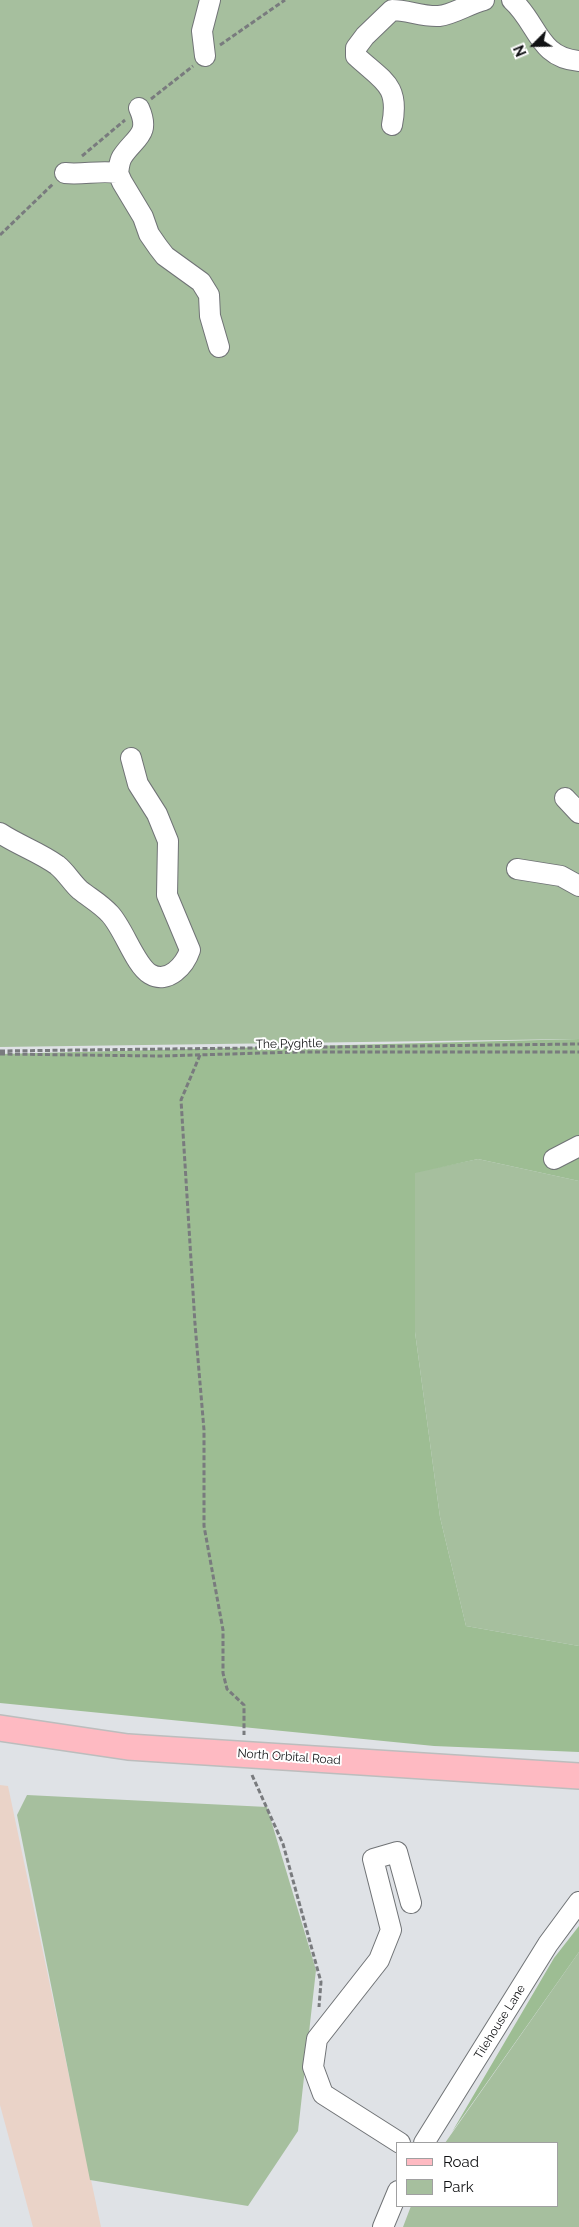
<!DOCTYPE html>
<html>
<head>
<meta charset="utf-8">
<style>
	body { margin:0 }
	#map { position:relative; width:579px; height:2227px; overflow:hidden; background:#dfe2e6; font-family:Raleway,sans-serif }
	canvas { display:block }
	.legend { position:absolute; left:396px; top:2142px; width:162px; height:65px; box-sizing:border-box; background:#fff; border:1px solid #a0a0a1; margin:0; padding:6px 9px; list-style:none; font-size:15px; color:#111214 }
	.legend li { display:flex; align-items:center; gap:10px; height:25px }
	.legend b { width:25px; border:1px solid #a0a0a1 }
	.north { position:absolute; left:509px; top:20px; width:50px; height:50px; -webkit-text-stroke:4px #fff; paint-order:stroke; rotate:247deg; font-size:14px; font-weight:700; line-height:20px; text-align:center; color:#111214 }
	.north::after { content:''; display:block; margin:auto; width:18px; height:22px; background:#111214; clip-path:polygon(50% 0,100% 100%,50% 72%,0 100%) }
</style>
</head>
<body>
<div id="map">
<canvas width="579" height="2227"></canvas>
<ul class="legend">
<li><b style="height:6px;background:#febac2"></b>Road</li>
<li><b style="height:14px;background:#a6bf9e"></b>Park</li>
</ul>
<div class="north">N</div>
</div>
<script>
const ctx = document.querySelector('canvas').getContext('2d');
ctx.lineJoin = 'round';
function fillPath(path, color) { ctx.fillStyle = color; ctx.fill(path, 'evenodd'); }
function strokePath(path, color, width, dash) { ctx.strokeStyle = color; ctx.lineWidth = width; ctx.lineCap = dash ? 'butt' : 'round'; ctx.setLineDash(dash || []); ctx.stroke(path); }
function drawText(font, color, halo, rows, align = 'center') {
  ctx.font = font + ' Raleway,sans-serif'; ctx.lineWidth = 4; ctx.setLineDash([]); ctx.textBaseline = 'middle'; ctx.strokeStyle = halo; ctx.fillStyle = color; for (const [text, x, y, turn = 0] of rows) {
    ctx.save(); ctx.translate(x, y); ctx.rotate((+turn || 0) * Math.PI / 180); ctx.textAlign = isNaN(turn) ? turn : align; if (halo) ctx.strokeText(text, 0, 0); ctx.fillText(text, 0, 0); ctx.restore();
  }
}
const industrial = new Path2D(`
	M0,1785L8,1786L101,2227H33L0,2105Z`);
const green = new Path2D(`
	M0,0H579V1039L0,1047Z
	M478,1159L579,1181V1646L466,1626L440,1517L415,1332V1172Z
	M27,1795L267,1807L316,1970L298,2131L248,2206L90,2180L17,1815Z
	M579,1952V2227H403L411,2206H558V2143H445Z`);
const forest = new Path2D(`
	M579,1039V1181L478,1159L415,1173V1332L440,1517L466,1626L579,1646V1752L434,1746L0,1703V1054Z
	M579,1926V1952L452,2132L554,1958Z`);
const path = new Path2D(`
	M220,45L285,0
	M151,99L193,66
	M82,156L125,120
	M0,235L54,183
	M0,1051L579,1044
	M0,1054L160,1056L299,1052H579
	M200,1055L181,1100L195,1324L204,1430V1526L223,1630V1673L227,1689L244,1705V1735
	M252,1775L283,1844L321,1982L319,2007`);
const minor = new Path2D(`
	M512,0C538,23 538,58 579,61
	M205,56L202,31L210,0
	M392,125C400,85 383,81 356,56V48L365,36L392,10C408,10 422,17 439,16C455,14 468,4 484,0
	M65,173C83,175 100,170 118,173L122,182L143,217L149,234L158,247L165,256L201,282L209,295L210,316L219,347
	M118,173C119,168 119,162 122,157C135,137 151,135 139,108
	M565,798L579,813
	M0,833C18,845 39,852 57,865C66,872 72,883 80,890C90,898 101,904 110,914C124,929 135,965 150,974C168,985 185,965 190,950L167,895L168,841L157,814L138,784L131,758
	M517,869L561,876L579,886
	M554,1159L579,1146
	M400,2143L323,2094L313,2067L317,2039L379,1960L391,1930L373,1859L397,1852L411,1903
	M424,2143L548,1944L579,1902
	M383,2227L398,2191`);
const major = new Path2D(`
	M0,1728L128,1747L579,1776`);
const streetNames = [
	["The Pyghtle",289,1044,-1],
	["North Orbital Road",289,1757,4],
	["Tilehouse Lane",500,2022,-58]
];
fillPath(industrial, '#ead3c8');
fillPath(green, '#a6bf9e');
fillPath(forest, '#9dbd93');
strokePath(minor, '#707376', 22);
strokePath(major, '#bcbdbd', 28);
strokePath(path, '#797b7e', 3, [5, 2.5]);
strokePath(minor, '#fff', 20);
strokePath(major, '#febac2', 25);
drawText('12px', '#111214', '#fff', streetNames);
</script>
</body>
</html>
